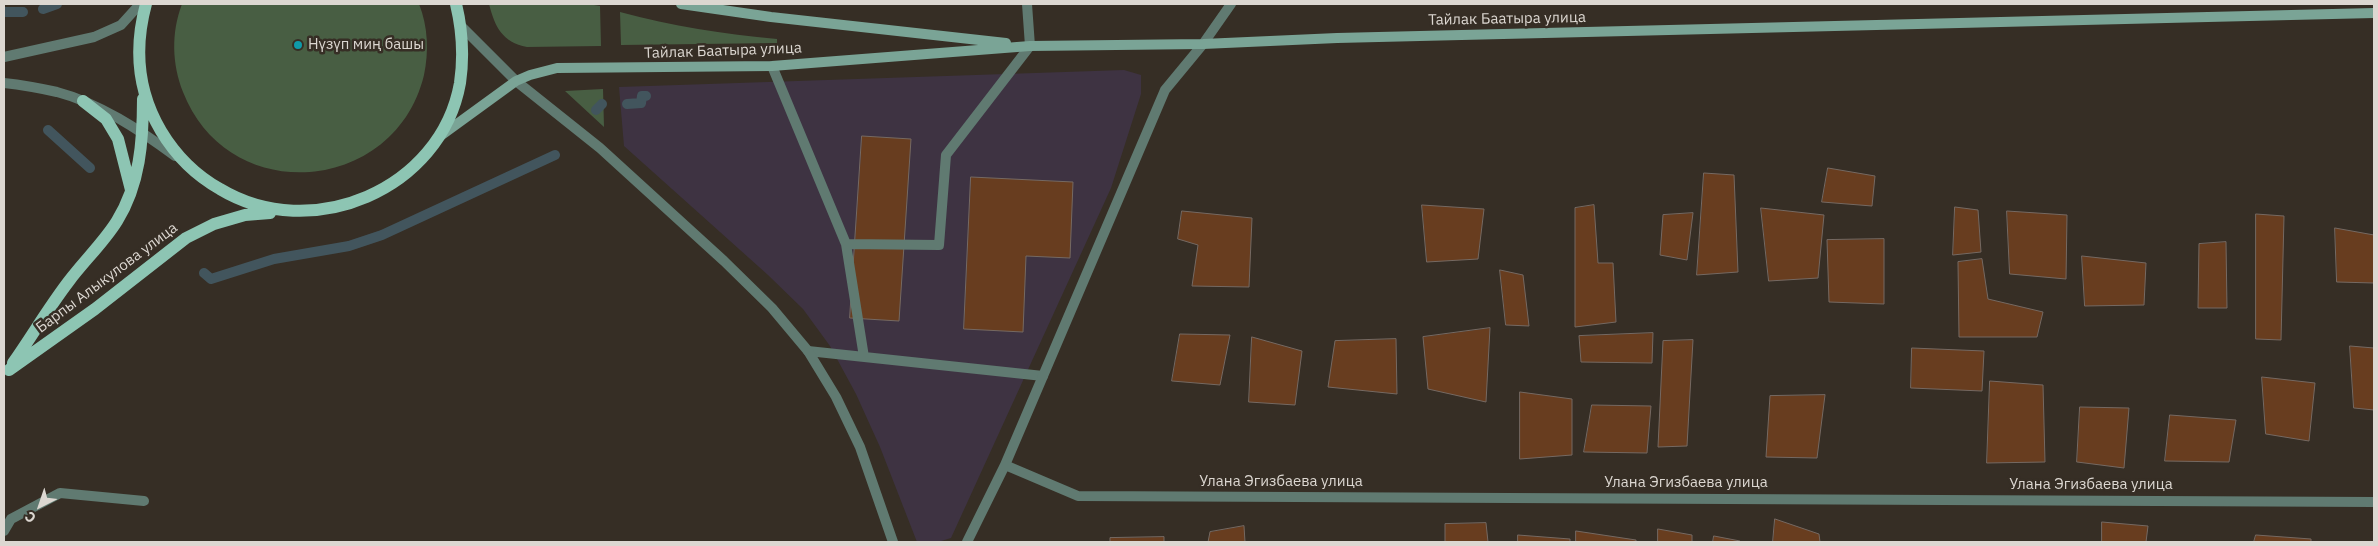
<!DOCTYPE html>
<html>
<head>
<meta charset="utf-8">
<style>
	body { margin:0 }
	#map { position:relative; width:2378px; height:546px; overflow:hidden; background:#362e25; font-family:"IBM Plex Sans",sans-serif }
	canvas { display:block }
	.frame { position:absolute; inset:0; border:5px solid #dcd7d1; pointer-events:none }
	.north { position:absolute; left:15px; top:481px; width:50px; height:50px; -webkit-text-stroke:4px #362e25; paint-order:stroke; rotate:221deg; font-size:14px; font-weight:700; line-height:20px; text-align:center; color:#dcd7d1 }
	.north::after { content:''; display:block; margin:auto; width:18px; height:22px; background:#dcd7d1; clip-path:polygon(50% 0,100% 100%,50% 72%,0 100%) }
</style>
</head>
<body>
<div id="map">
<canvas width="2378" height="546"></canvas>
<div class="frame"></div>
<div class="north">С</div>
</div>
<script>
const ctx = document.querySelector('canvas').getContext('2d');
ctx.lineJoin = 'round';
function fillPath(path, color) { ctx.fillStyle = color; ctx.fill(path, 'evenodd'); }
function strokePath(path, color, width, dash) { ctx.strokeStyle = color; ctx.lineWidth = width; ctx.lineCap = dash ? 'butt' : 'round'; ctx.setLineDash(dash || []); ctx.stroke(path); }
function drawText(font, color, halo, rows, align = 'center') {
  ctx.font = font + ' "IBM Plex Sans",sans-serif'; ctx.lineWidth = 5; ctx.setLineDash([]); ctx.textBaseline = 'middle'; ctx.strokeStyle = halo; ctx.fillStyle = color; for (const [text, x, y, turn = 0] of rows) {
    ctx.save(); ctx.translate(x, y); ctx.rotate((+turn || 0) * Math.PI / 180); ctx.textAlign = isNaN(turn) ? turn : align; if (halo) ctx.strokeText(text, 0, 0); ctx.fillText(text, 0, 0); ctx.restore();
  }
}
const commercial = new Path2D(`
	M1124,70L1141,75V94L1111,188L951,538L938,542H917L880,447L856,394L830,346L803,309L768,275L624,146L619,87Z`);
const green = new Path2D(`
	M182,4H419C428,26 429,52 424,75C395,195 228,208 183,92C172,64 171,33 182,4Z
	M489,4H588L600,6L601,46L527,47C502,42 495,27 489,4Z
	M620,12C672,26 724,34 777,39V43L621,45Z
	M603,89L604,127L565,91Z`);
const stream = new Path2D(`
	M43,9L57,4
	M4,12H23
	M627,104L641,103L642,96H646
	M596,110L602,104
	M48,130L90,168
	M204,273L211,279L274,259L349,246L382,235L555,155`);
const building = new Path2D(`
	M862,136L911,139L899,321L850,318Z
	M1828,168L1875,176L1872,206L1822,202Z
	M1704,173L1734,175L1738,272L1697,275Z
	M971,177L1073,182L1070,258L1026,256L1023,332L964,329Z
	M1422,205L1484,209L1478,259L1427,262Z
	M1594,205L1598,263H1613L1616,322L1575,327V208Z
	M1955,207L1978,210L1981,252L1953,255Z
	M1761,208L1824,215L1818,278L1769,281Z
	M1182,211L1252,218L1249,287L1192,286L1198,245L1178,239Z
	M2007,211L2067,215L2066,279L2010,274Z
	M1693,213L1687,260L1660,255L1663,215Z
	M2256,214L2284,216L2281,340L2256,339Z
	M2335,228L2374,235V283L2337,282Z
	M1884,239V304L1829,302L1827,240Z
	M2226,242L2227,308H2198L2199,244Z
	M2082,256L2146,263L2144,305L2085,306Z
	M1982,259L1988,299L2043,312L2037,337H1959L1958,262Z
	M1500,270L1523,275L1529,326L1506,325Z
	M1490,328L1486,402L1428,389L1423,337Z
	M1653,333L1652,363L1581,362L1579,336Z
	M1180,334L1230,335L1220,385L1172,381Z
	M1252,337L1302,351L1295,405L1249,402Z
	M1396,339L1397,394L1328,387L1335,341Z
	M1693,340L1687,446L1658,447L1663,341Z
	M2350,346L2374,348V410L2354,408Z
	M1912,348L1984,351L1982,391L1911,388Z
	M2262,377L2315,383L2309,441L2266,434Z
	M1990,381L2043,385L2045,462L1987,463Z
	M1520,392L1572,399V455L1520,459Z
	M1825,395L1817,458L1766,457L1770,396Z
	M1592,405L1651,406L1647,453L1584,452Z
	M2080,407L2129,408L2124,468L2077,462Z
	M2170,415L2236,420L2229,462L2165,461Z
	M1775,519L1819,534L1820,542H1773Z
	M2102,522L2148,526L2146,542H2102Z
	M1486,523L1488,542H1445V524Z
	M1244,526L1245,542H1208L1210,532Z
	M1658,529L1692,535V542H1658Z
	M1576,531L1636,540V542H1576Z
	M1518,535L1570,539V542H1518Z
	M2256,535L2311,539V542H2254Z
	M1714,536L1740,541V542H1713Z
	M1164,537V542H1110V538Z`);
const service = new Path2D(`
	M772,66L846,244L939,245L946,155L1030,46L1027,4
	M846,244L864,357
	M808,351L1043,376
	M4,531L11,519L60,493L144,501`);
const minor = new Path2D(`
	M461,26L516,81L600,148L724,261L772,308L808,351L836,397L860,447L893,542
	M1005,465L1078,496L2374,502
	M967,542L1005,465L1165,90L1203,44`);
const tertiary = new Path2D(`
	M1203,44L1231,4
	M4,57L94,37L121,25L140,4
	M4,83C22,85 39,88 57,92C99,103 140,130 175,156`);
const secondary = new Path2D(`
	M681,4L771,17L1006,43
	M439,137L516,81L530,75L557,68L772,66L1030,46L1203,44L1337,38L2374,13`);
const primary = new Path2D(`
	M146,4C134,48 138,92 161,131C176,156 195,175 220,189C311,244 441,190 460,83C464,56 462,29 456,4
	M83,101L106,119L118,139L131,190
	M13,363C32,336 49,307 69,281C84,261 104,242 117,221C140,184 143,141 143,99
	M9,370L95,309L186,238L214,224L245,215L270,213`);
const markers = [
	[298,45,5,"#0f9aa8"]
];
const streetNames = [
	["Тайлак Баатыра улица",1507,19,-1],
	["Тайлак Баатыра улица",723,51,-2],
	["Барпы Алыкулова улица",107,278,-37],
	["Улана Эгизбаева улица",1281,482],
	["Улана Эгизбаева улица",1686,483],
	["Улана Эгизбаева улица",2091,485]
];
const poiNames = [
	["Нүзүп миң башы",308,45]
];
fillPath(commercial, '#3e3342');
fillPath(green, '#485e43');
strokePath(stream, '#42555d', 10);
fillPath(building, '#683d1f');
strokePath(building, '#756962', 1);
strokePath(service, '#607a71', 10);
strokePath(minor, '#607a71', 10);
strokePath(tertiary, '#607a71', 10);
strokePath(secondary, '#7aa496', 10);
strokePath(primary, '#8dc5b3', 12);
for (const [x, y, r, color] of markers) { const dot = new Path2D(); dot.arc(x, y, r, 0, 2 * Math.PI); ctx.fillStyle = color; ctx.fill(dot); strokePath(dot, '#362e25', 2); }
drawText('15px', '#dcd7d1', '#362e25', streetNames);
drawText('15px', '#dcd7d1', '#362e25', poiNames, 'left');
</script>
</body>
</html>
